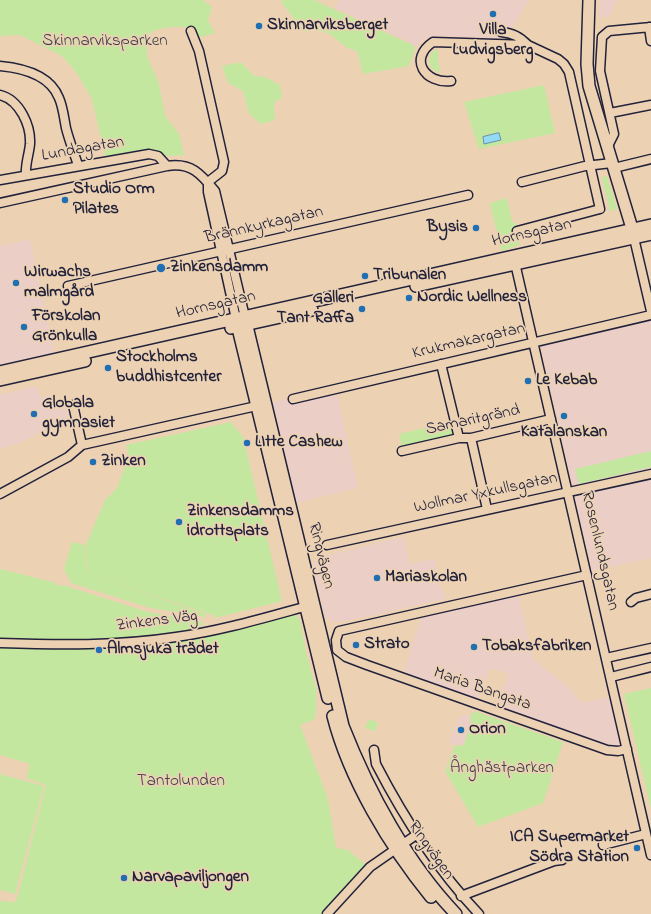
<!DOCTYPE html>
<html>
<head>
<meta charset="utf-8">
<style>
	body { margin:0 }
	canvas { display:block; background:#ecd2b3 }
</style>
</head>
<body>
<canvas width="651" height="914"></canvas>
<script>
const ctx = document.querySelector('canvas').getContext('2d');
ctx.lineJoin = 'round';
function fillPath(path, color) { ctx.fillStyle = color; ctx.fill(path, 'evenodd'); }
function strokePath(path, color, width, dash) { ctx.strokeStyle = color; ctx.lineWidth = width; ctx.lineCap = dash ? 'butt' : 'round'; ctx.setLineDash(dash || []); ctx.stroke(path); }
function drawText(font, color, halo, rows, align = 'center') {
  ctx.font = font + ' "Indie Flower",sans-serif'; ctx.lineWidth = 3.5; ctx.setLineDash([]); ctx.textBaseline = 'middle'; ctx.strokeStyle = halo; ctx.fillStyle = color; for (const [text, x, y, turn = 0] of rows) {
    ctx.save(); ctx.translate(x, y); ctx.rotate((+turn || 0) * Math.PI / 180); ctx.textAlign = isNaN(turn) ? turn : align; if (halo) ctx.strokeText(text, 0, 0); ctx.fillText(text, 0, 0); ctx.restore();
  }
}
const built = new Path2D(`
	M339,0H529L509,32L514,39L436,36L423,40L415,48L413,44L335,8Z
	M600,0H617L609,17H599Z
	M30,239L55,355L0,368V246Z
	M651,316V558L592,571L540,342Z
	M37,386L40,397L51,395L65,403L69,425L42,431L19,443L0,449V395Z
	M336,389L358,488L296,503L273,402Z
	M403,537L410,564L434,559L441,590H443L445,599L342,622L328,620L325,616L313,566L314,562L321,557Z
	M517,590L533,659L565,684L582,703L610,697L624,757L496,711L508,674L490,668L477,704L403,674L423,611Z
	M463,714L469,716L472,721L464,744L461,746L449,743L459,716L462,717Z`);
const green = new Path2D(`
	M0,0H203L212,7L208,20L215,33L197,38L193,29C181,25 156,26 147,36V56L159,84L165,116L179,134L184,155L166,156L149,150L105,156L92,99L76,72L62,56L20,35L0,36Z
	M283,0H314L413,45L415,48L409,66L363,74L357,51C334,46 335,25 304,32L281,2Z
	M438,49V60L440,73L432,69L429,62L431,53Z
	M235,63H242L254,76L265,77L280,85L282,99L276,100L274,107L275,120L261,124L249,114L243,91L228,83L222,66Z
	M544,85L555,133L479,149L464,102Z
	M605,176L607,177L617,209L610,211L602,177Z
	M507,198L512,222L515,223L520,244L519,245L501,251L490,203Z
	M231,422L243,437L282,601L215,618L213,615L93,576L87,567L86,545L105,500L117,488L129,456L126,445Z
	M451,422L455,436L402,448L399,434Z
	M651,451V467L579,484L575,469Z
	M72,542L85,545L86,567L93,576L206,614V617L150,608L71,583L64,569Z
	M0,569L53,582L59,586L63,585L148,612L201,621L204,624L200,627C135,640 66,641 0,638Z
	M295,614L300,620L306,653L316,689V711L315,719L300,725L328,799L336,848L348,850L366,865L323,914H0V901L16,902L46,785L26,778L30,764L0,755V648L73,649L75,647H133L191,640Z
	M651,688V809L624,694Z
	M474,711L563,742L543,803L478,827L445,771L455,745L461,746L464,744L471,722L470,717Z
	M369,719L378,723L375,731L365,728Z
	M0,774L44,786L15,894L0,890Z`);
const water = new Path2D(`
	M499,133L501,140L484,144L483,137Z`);
const street = new Path2D(`
	M649,27L651,41
	M191,31L199,51L224,162L222,171L208,182
	M501,32C513,33 520,37 528,45
	M0,66C22,68 50,75 59,98C63,107 64,118 66,128C69,140 74,153 78,165
	M451,81C425,84 408,59 433,42L528,45L558,59L564,64L569,72L600,209L517,231
	M0,95C20,100 31,126 30,144C29,155 25,164 26,175
	M610,113L651,105
	M607,148L614,134L600,71L602,37L609,31L651,27
	M614,168L651,159
	M0,180L149,154L158,156L167,166
	M208,182V192L236,319
	M522,182L585,166L612,163
	M0,203L167,166C191,162 201,174 215,191L245,317
	M634,238L651,311
	M515,263L651,855
	M68,286L468,195
	M441,364L459,438
	M293,399L651,315
	M73,405L82,445
	M471,438L487,509
	M402,451L459,438H471L551,419
	M0,494L68,457L82,445L261,405
	M327,545L651,474
	M587,575L339,631L336,640L337,650L346,657L367,665L607,750L618,751L627,749
	M631,602L636,598L651,594
	M0,643C58,645 118,646 176,637C221,631 267,617 311,605
	M606,658L651,648
	M611,677L651,667
	M374,750L376,764C404,818 436,869 479,914
	M603,845L646,834
	M461,896L554,861L562,860
	M327,914L370,867L416,835`);
const secondary = new Path2D(`
	M589,0L587,64L589,86L634,235
	M416,286L651,234
	M245,318L343,726C369,792 407,863 456,914
	M236,320L328,698
	M231,328L312,310
	M0,372L651,225
	M0,380L85,361
	M333,716C349,779 390,847 431,897`);
const markers = [
	[493,14,4,"#1f6fb2"],
	[259,26,4,"#1f6fb2"],
	[65,200,4,"#1f6fb2"],
	[476,228,4,"#1f6fb2"],
	[161,268,5,"#1f6fb2"],
	[365,276,4,"#1f6fb2"],
	[16,283,4,"#1f6fb2"],
	[409,298,4,"#1f6fb2"],
	[362,309,4,"#1f6fb2"],
	[24,327,4,"#1f6fb2"],
	[108,368,4,"#1f6fb2"],
	[528,381,4,"#1f6fb2"],
	[34,414,4,"#1f6fb2"],
	[564,416,4,"#1f6fb2"],
	[247,443,4,"#1f6fb2"],
	[93,462,4,"#1f6fb2"],
	[179,522,4,"#1f6fb2"],
	[377,578,4,"#1f6fb2"],
	[356,645,4,"#1f6fb2"],
	[474,647,4,"#1f6fb2"],
	[99,650,4,"#1f6fb2"],
	[461,730,4,"#1f6fb2"],
	[637,848,4,"#1f6fb2"],
	[124,878,4,"#1f6fb2"]
];
const poiNames = [
	["Skinnarviksberget",267,26],
	["Villa",493,31,"center"],
	["Ludvigsberg",493,51,"center"],
	["Studio Orm",73,190],
	["Pilates",73,210],
	["Bysis",468,228,"right"],
	["Zinkensdamm",170,268],
	["Wirwachs",24,273],
	["malmgård",24,293],
	["Tribunalen",373,276],
	["Nordic Wellness",417,298],
	["Galleri",354,299,"right"],
	["Tant Raffa",354,319,"right"],
	["Förskolan",32,317],
	["Grönkulla",32,337],
	["Stockholms",116,358],
	["buddhistcenter",116,378],
	["Le Kebab",536,381],
	["Globala",42,404],
	["gymnasiet",42,424],
	["Katalanskan",564,433,"center"],
	["LItte Cashew",255,443],
	["Zinken",101,462],
	["Zinkensdamms",187,512],
	["idrottsplats",187,532],
	["Mariaskolan",385,578],
	["Strato",364,645],
	["Tobaksfabriken",482,647],
	["Almsjuka trädet",107,650],
	["Orion",469,730],
	["ICA Supermarket",629,838,"right"],
	["Södra Station",629,858,"right"],
	["Narvapaviljongen",132,878]
];
const parkNames = [
	["Skinnarviksparken",105,42],
	["Ånghästparken",502,769],
	["Tantolunden",181,782]
];
const streetNames = [
	["Lundagatan",83,150,-10],
	["Brännkyrkagatan",264,226,-13],
	["Hornsgatan",532,234,-13],
	["Hornsgatan",216,306,-13],
	["Krukmakargatan",469,342,-13],
	["Samaritgränd",473,421,-12],
	["Wollmar Yxkullsgatan",486,494,-12],
	["Rosenlundsgatan",599,551,77],
	["Ringvägen",320,556,76],
	["Zinkens Väg",157,622,-7],
	["Maria Bangata",482,690,19],
	["Ringvägen",430,851,55]
];
fillPath(built, '#ebcec6');
fillPath(green, '#c4e7a0');
fillPath(water, '#93dbf5');
strokePath(water, '#6691ab', 1);
strokePath(street, '#22223b', 11);
strokePath(secondary, '#22223b', 14);
strokePath(street, '#ecd2b3', 8);
strokePath(secondary, '#ecd2b3', 11);
for (const [x, y, r, color] of markers) { const dot = new Path2D(); dot.arc(x, y, r, 0, 2 * Math.PI); ctx.fillStyle = color; ctx.fill(dot); strokePath(dot, '#ecd2b3', 1.5); }
drawText('bold 17px', '#22223b', '#ecd2b3', poiNames, 'left');
drawText('17px', '#3a404a', '#ecd2b3', parkNames);
drawText('17px', '#22223b', '#ecd2b3', streetNames);
</script>
</body>
</html>
